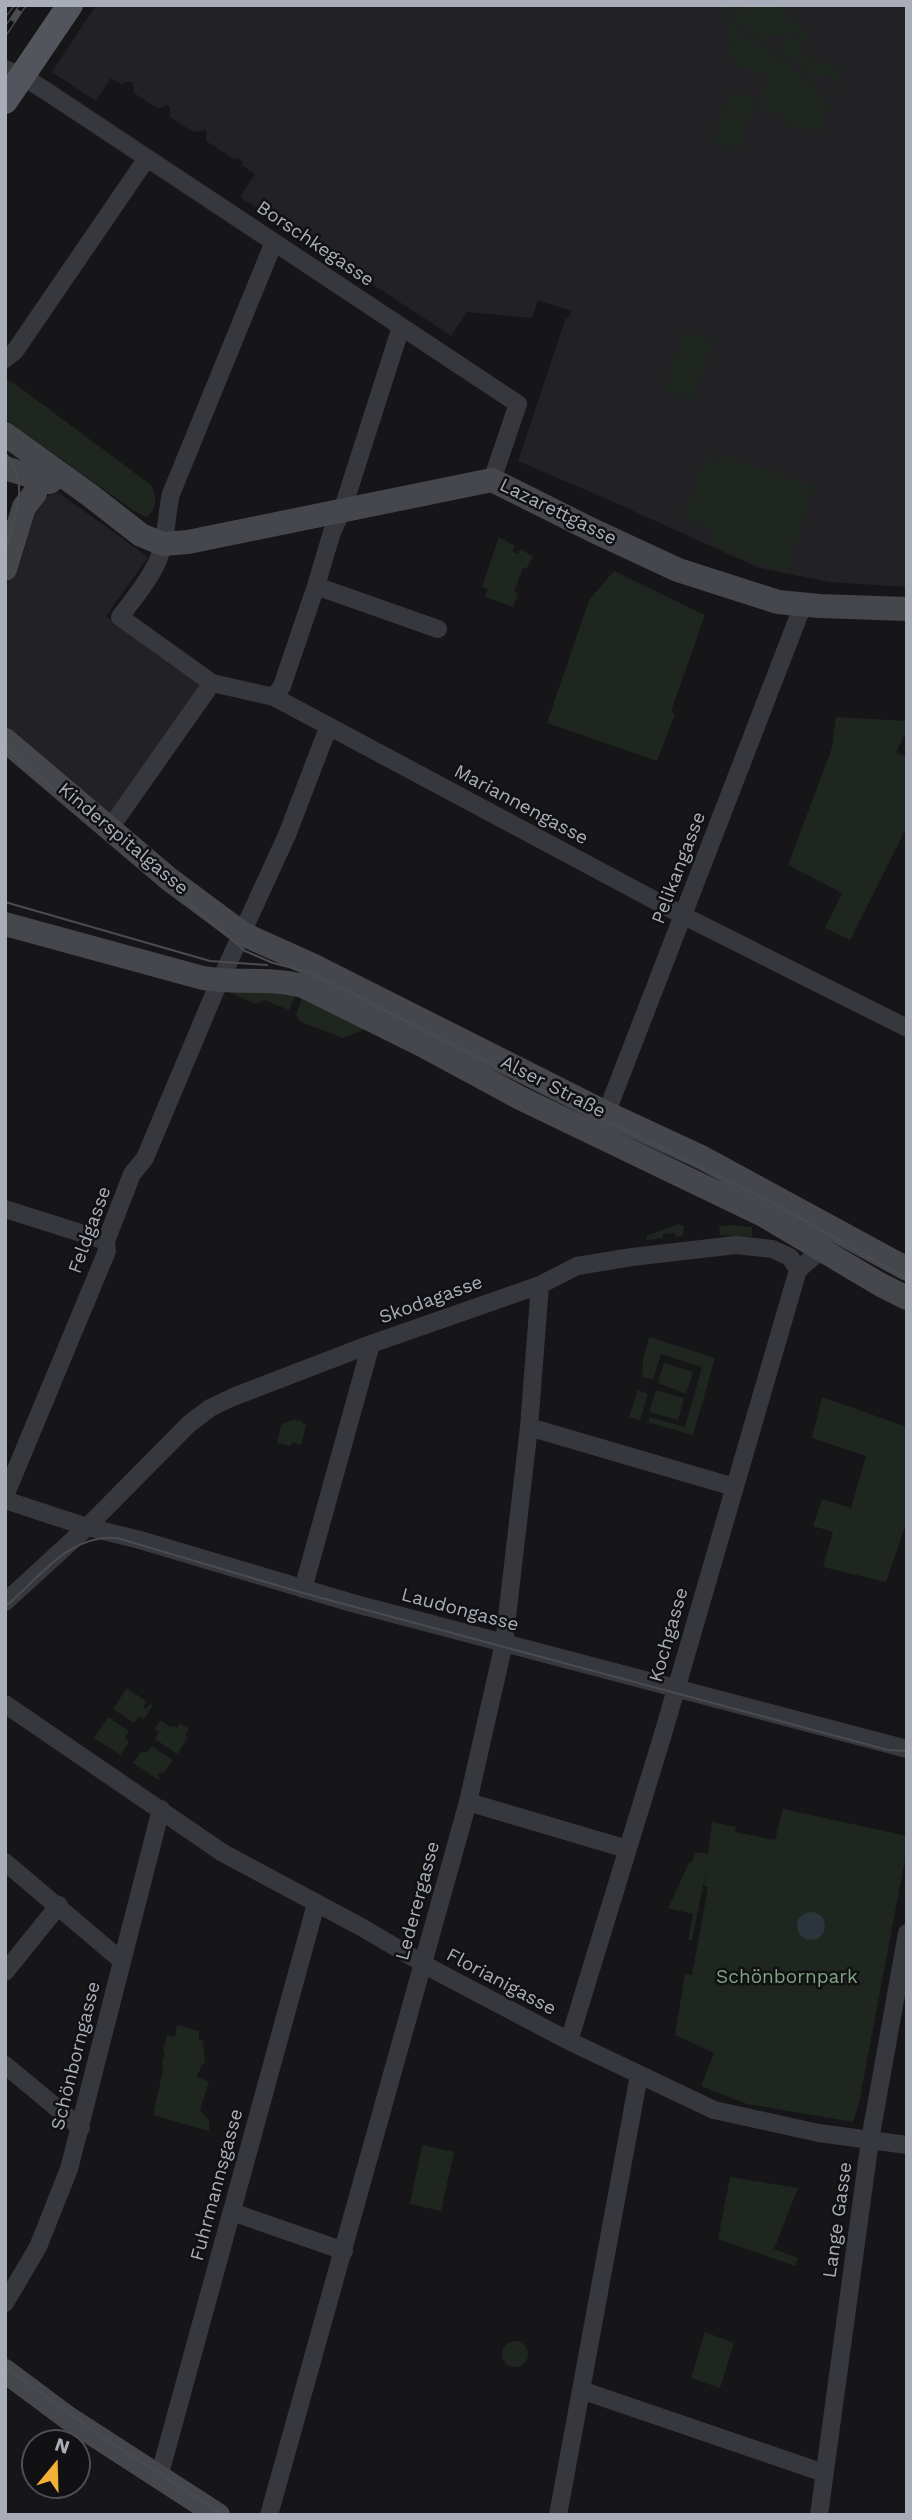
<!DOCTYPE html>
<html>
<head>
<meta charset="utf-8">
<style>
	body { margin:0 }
	#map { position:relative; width:912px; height:2520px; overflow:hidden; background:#161618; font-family:"Work Sans",sans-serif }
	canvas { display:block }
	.frame { position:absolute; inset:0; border:7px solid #a8adb8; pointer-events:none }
	.north { position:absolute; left:21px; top:2429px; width:70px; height:70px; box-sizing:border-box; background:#111113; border:2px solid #4d4f55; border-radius:50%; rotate:19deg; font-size:19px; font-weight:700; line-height:28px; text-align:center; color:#a8adb8 }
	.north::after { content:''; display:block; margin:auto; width:24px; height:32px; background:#f2b134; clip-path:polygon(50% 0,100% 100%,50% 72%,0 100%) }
</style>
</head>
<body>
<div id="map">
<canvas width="912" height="2520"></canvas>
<div class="frame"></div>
<div class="north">N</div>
</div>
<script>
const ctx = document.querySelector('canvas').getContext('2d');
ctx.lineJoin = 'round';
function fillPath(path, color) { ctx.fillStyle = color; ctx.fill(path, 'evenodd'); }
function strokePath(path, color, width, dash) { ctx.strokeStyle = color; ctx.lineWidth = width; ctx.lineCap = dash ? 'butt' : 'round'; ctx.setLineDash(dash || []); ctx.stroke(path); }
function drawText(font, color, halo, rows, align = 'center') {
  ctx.font = font + ' "Work Sans",sans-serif'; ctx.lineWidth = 5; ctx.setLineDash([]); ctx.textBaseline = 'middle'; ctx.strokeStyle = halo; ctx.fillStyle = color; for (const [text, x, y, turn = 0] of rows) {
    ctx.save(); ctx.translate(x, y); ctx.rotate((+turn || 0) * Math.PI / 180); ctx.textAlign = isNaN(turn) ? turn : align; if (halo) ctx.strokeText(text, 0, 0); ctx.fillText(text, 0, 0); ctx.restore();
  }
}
const built = new Path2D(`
	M96,5H907V587L830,582L759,568L609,500L518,461L565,320L569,317L571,311L538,300L532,318L467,312L451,336L240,197L255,174L242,165L243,162L236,158L235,160L206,141L207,132L204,130L193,132L170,117V107L167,105L158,109L134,93L133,83L130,81L121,84L111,78L96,101L52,72Z
	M59,493L148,557L106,616L198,684L199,689L113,814L105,816L5,736V593L27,518L40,502L49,495Z`);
const green = new Path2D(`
	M716,5H729L732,20L740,33L769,48L781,61L814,86L816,95L825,98L830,104L821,130L811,126L804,130L784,123L786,117L758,108L768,77L734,65L730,55L733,44L727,41L731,27L723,23L727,11Z
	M750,5H770L789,12L787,19L806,25C799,33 793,37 783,39L780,35L774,34L767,40C752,35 733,28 736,9L744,10Z
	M810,27L800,56L843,70L833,98L830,95L836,87L833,78L822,75L816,81L805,72L802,64L791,62L777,50L783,42L795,39Z
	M730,91L755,99L738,150L713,141Z
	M684,331L713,341L693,399L665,389Z
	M5,379L14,383L151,485C157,497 158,508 147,517L134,511L5,419Z
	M709,449L713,451L712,461L720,463L723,455L814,486L787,571L761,565L710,543L714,531L684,517Z
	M499,537L515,546L512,551L518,554L521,549L533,557L526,569L523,568L514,592L518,593L513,607L485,597L488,589L482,587Z
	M614,571L705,615L671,711L675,714L657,761L547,723L589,600Z
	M836,717L907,721V731L896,752L907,757V827L850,940L825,928L842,893L788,865L832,748Z
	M226,991L297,992L289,1010L264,1000L256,1004Z
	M304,994L366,1029L343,1038L299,1021L296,1014Z
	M679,1224L684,1226L683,1235L676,1237L675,1233L663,1234V1238L647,1240L646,1236Z
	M731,1225L752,1227V1237L720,1235L719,1227Z
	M649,1337L715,1358L693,1435L648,1422L650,1417L685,1427L702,1367L661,1354L653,1380L642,1377L643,1360Z
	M664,1363L693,1372L686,1394L658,1383Z
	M638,1390L648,1394L640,1420L629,1417Z
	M656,1390L684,1398L678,1420L649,1412Z
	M822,1397L907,1427V1521L886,1582L823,1567L833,1532L813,1526L822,1499L851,1508L866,1456L812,1438Z
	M295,1419L296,1422L299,1420L306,1425L301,1445L292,1442L291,1446L277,1443L281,1425Z
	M127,1688L146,1701L143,1707L146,1709L150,1704L153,1705L144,1719L139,1716L134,1723L113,1709Z
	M108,1717L129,1731L125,1738L129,1742L120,1755L94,1738Z
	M160,1720L171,1727L173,1726L177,1728L180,1723L189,1729L185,1735L188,1737L177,1754L155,1739L159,1732L155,1729Z
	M152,1746L173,1760L163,1774L160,1772L157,1776L160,1778L159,1780L133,1763L142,1751L146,1753Z
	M783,1809L907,1836V1849L859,2103L853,2122L747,2104L701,2086L714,2053L675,2035L685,1974L692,1975L708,1887L704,1886L706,1872L692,1940H688L693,1914L668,1908L689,1863L693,1860L695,1852L708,1854L712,1822L736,1827L735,1832L775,1840Z
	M177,2025L199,2031V2039L203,2041L205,2063L202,2064L197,2077L209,2082L200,2110L209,2121V2131L153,2115L163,2070L162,2064L165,2052L163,2051L167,2035L175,2037Z
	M422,2145L454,2152L441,2211L410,2204Z
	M730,2177L798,2188L774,2249L798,2258L795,2266L718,2239Z
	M705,2332L734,2343L720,2388L691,2378Z
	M502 2354a13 13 0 1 1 26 0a13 13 0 1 1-26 0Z`);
const water = new Path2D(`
	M797 1926a14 14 0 1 1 28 0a14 14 0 1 1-28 0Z`);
const street = new Path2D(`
	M5,69L22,76L46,91L518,404L492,480
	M274,242L171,494C167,511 167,527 163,544C158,571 136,595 120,617L212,683L274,697L684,916L907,1028
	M5,359L15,351L147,158
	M316,586L438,629
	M274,697L282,686L316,586L332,532L342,511L401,327
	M110,828L212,683
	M600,1122L611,1101L803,605
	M5,1209L106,1241
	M529,1427L734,1487
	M5,1496L107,1251L106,1241L132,1174L145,1158L214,994L287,835L328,728
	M5,1500L87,1527L140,1540L352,1603L907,1749
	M303,1589L371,1344
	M5,1602L87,1527L189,1424L210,1408L233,1397L371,1344L540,1285L577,1266L632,1257L736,1245L772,1249L790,1257L798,1270
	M5,1704L223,1853L363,1928L436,1971L569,2041L714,2110L819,2133L907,2145
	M468,1802L627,1849
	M5,1862L122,1961
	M5,1972L59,1905
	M569,2041L663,1734L798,1270L821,1250
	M5,2065L81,2128
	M232,2212L344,2251
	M5,2303L38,2247L69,2169L161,1809
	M581,2390L824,2473
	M159,2477L316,1904
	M269,2515L468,1802L504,1643L529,1427L540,1285
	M558,2515L639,2075
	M819,2515L870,2140L907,1933`);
const secondary = new Path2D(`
	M5,434L91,496L141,535L163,544L188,542L492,480L592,530L678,570L778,602L819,606L907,609
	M5,468L50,482
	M5,569L24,507L35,493L38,479L32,454
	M5,740L169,879L243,934L312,965L606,1113L703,1158L907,1269
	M5,924L203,978C236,984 270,977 303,986L422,1045L520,1098L763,1215L881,1285L907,1298
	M5,2371L68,2418L218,2515`);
const primary = new Path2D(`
	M5,101L70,5`);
const tram = new Path2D(`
	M5,453C31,483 15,517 5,550
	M5,748L245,951L273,963L308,972L350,992C489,1066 632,1132 772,1203C818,1226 861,1255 907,1278
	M5,902L210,961L267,965
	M5,1607C39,1579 67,1534 117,1538L303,1593L888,1750L907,1751
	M5,2367L98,2434L224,2515`);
const rail = new Path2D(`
	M5,13L11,5
	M5,32L23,5`);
const streetNames = [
	["Borschkegasse",315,244,34],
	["Lazarettgasse",558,512,26],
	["Mariannengasse",521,805,28],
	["Kinderspitalgasse",123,839,40],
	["Pelikangasse",679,868,-69],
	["Alser Straße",553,1087,27],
	["Feldgasse",90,1230,-70],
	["Skodagasse",431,1300,-20],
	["Laudongasse",460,1610,15],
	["Kochgasse",669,1635,-74],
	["Lederergasse",418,1901,-75],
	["Florianigasse",501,1982,28],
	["Schönborngasse",76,2056,-76],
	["Fuhrmannsgasse",217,2185,-75],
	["Lange Gasse",838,2220,-82]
];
const parkNames = [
	["Schönbornpark",787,1977]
];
fillPath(built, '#222225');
fillPath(green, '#1e261f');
fillPath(water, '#2c353c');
strokePath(street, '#37383d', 18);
strokePath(secondary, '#45474d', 24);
strokePath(primary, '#53555c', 26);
strokePath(tram, '#4a4c52', 2);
strokePath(rail, '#4a4c52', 7);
strokePath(rail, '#111113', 4.5, [13]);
drawText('19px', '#a8adb8', '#111113', streetNames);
drawText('19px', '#7fa381', '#111113', parkNames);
</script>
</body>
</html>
